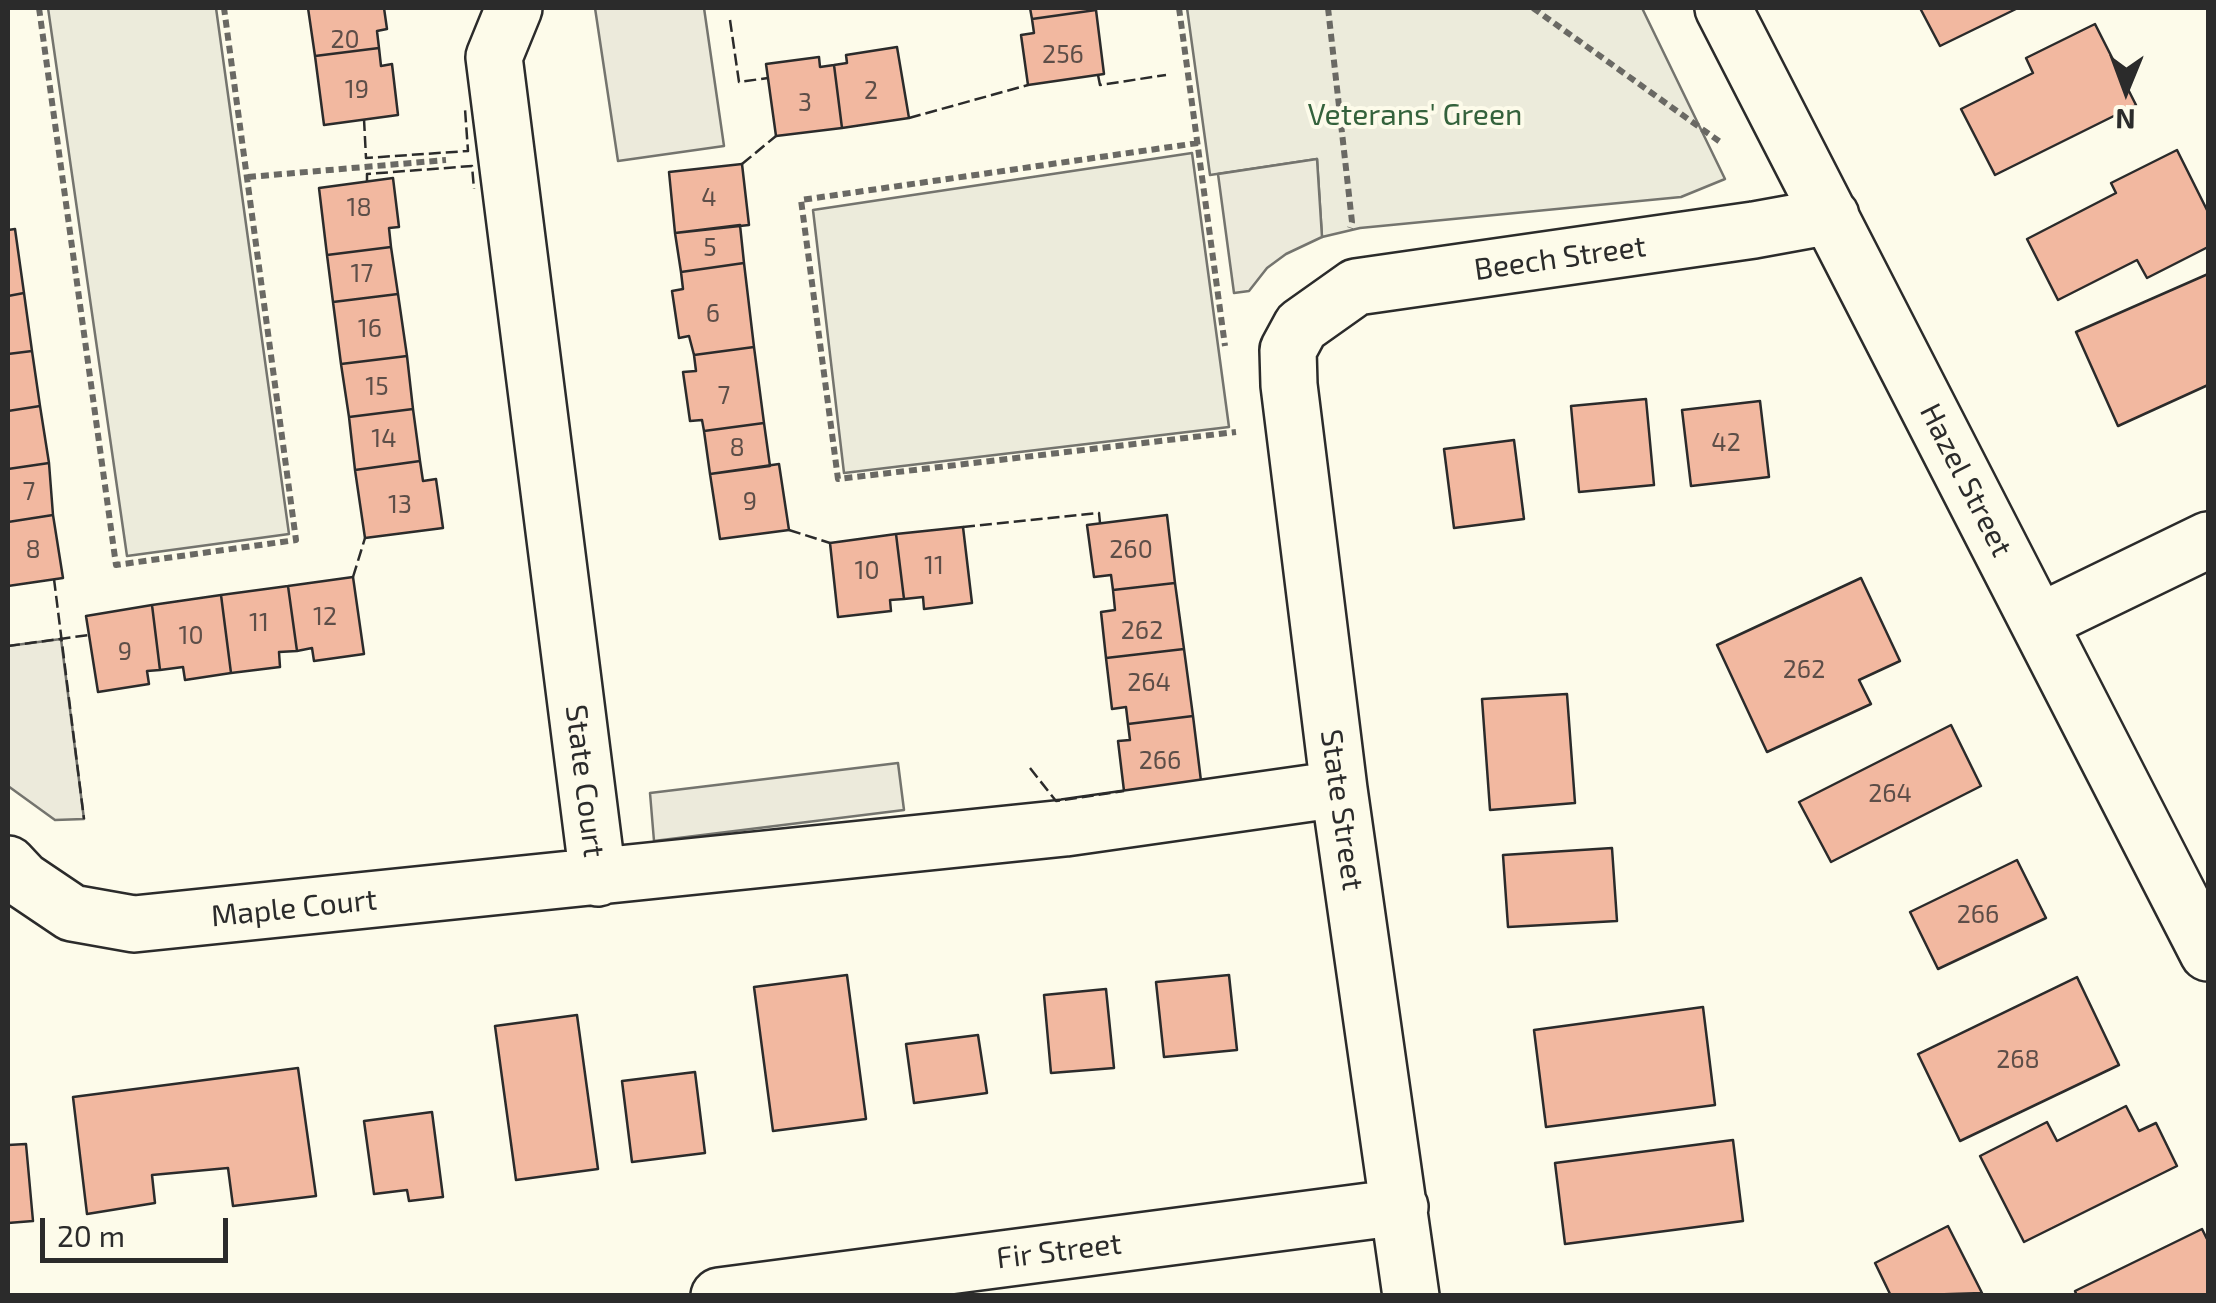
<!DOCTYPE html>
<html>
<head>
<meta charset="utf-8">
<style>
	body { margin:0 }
	#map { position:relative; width:2216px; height:1303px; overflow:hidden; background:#fdfbea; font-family:"Exo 2",sans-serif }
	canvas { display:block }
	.frame { position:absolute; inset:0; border:10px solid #2b2b2b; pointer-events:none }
	.north { position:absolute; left:2076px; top:40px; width:100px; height:100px; -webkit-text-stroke:8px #fdfbea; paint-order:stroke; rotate:181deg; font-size:28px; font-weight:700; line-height:40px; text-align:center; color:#2b2b2b }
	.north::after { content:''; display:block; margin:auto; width:35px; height:45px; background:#2b2b2b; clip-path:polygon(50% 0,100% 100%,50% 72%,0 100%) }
	.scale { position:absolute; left:40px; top:1218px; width:188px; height:45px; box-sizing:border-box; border:5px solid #2b2b2b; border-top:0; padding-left:12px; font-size:30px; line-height:35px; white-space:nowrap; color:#2b2b2b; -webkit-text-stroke:8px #fdfbea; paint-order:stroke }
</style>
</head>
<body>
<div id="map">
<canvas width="2216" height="1303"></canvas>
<div class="frame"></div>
<div class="north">N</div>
<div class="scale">20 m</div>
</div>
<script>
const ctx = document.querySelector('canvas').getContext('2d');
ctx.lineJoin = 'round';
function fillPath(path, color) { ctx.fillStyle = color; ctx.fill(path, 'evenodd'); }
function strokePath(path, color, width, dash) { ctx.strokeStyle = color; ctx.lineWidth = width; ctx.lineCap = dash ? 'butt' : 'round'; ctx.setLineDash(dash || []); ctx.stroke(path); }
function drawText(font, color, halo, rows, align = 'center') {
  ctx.font = font + ' "Exo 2",sans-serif'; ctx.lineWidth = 8; ctx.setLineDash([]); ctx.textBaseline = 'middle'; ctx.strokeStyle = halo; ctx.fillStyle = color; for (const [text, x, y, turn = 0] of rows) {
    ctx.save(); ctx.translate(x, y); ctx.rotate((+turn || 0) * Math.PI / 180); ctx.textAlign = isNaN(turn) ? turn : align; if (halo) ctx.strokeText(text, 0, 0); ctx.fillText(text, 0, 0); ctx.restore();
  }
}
const green = new Path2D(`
	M48,8H216L289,534L127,556Z
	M1187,8H1642L1725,179L1681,197L1360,228L1322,237L1317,159L1210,175Z
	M1192,153L1229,427L844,473L813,210Z`);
const parking = new Path2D(`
	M595,8H704L724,146L618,161Z
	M1317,159L1322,237L1286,254L1267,268L1249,291L1234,293L1218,174Z
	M61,639L84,819L55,820L8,786V646Z
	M898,763L904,810L654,841L650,793Z`);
const building = new Path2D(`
	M308,8H384L387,29L377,31L379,48L315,56Z
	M1030,8H1095L1096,10L1032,19Z
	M1920,8H2018L1940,46Z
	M1096,10L1104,74L1028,85L1021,35L1034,33L1032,19Z
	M2095,24L2136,105L1995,175L1961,109L2033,73L2026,58Z
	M897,47L909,118L842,128L834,65L847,63L846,55Z
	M379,48L381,66L392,64L398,115L324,125L315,56Z
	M819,57L820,67L834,65L842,128L776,136L766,64Z
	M2177,150L2208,212V247L2147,278L2137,260L2058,300L2027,239L2116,193L2111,183Z
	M742,164L749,225L675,233L669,172Z
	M393,178L399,227L389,228L391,247L327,255L319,188Z
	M740,225L744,263L681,272L675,233Z
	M15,229L24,293L8,296V230Z
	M391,247L398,294L333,302L327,255Z
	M744,263L754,347L694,355L689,336L679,338L672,291L683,289L681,272Z
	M2208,274V385L2118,426L2076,332Z
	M24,293L32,351L8,354V296Z
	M398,294L407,356L341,364L333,302Z
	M754,347L764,423L704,431L702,420L690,421L683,372L696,371L694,355Z
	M32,351L40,406L8,411V354Z
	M407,356L413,409L349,417L341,364Z
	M1646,399L1654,485L1579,492L1571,406Z
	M1760,401L1769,477L1691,486L1682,410Z
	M40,406L49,463L8,469V411Z
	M413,409L420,461L355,470L349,417Z
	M764,423L770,466L710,474L704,431Z
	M1514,440L1524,519L1454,528L1444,449Z
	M420,461L423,481L436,479L443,528L365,538L355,470Z
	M49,463L53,515L8,522V469Z
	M779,464L789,530L720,539L710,474Z
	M53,515L63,578L8,586V522Z
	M1167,515L1175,583L1113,590L1111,575L1094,577L1087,525Z
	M963,527L972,603L924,609L923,597L904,599L896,534Z
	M896,534L904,599L890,600L891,611L838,617L830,543Z
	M353,577L364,654L314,661L312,648L297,651L288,586Z
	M1861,578L1900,661L1859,680L1871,704L1767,752L1717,645Z
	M1175,583L1184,649L1106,658L1101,612L1115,610L1113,590Z
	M288,586L297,651L279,652L280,667L231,673L221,595Z
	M221,595L231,673L185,680L183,667L160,670L152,605Z
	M152,605L160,670L147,671L149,684L98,692L86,616Z
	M1184,649L1193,716L1128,724L1126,707L1112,709L1106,658Z
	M1567,694L1575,803L1490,810L1482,699Z
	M1193,716L1201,781L1124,791L1118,741L1130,740L1128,724Z
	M1951,725L1981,786L1831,862L1799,802Z
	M1612,848L1617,921L1508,927L1503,855Z
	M2017,860L2046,918L1938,969L1910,912Z
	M847,975L866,1119L773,1131L754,987Z
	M1229,975L1237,1050L1164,1057L1156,982Z
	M2077,977L2119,1065L1960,1141L1918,1054Z
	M1106,989L1114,1068L1051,1073L1044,995Z
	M1703,1007L1715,1105L1546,1127L1534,1030Z
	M577,1015L598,1169L516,1180L495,1026Z
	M978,1035L987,1093L914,1103L906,1044Z
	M298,1068L316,1196L233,1206L228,1168L152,1175L155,1203L87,1214L73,1097Z
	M695,1072L705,1153L632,1162L622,1081Z
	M2126,1106L2139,1131L2156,1123L2177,1166L2024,1242L1980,1156L2047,1122L2057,1141Z
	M432,1112L443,1197L409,1201L407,1190L374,1194L364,1121Z
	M1733,1140L1743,1221L1565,1244L1555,1163Z
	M26,1144L33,1221L8,1223V1145Z
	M1948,1226L1982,1293L1891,1296L1875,1263Z
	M2202,1229L2208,1241V1296H2077L2075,1291Z`);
const path = new Path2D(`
	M39,8L116,565L296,540L224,8
	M1179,8L1225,346
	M1328,8L1352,222L1350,228
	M1533,8L1723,144
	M1198,143L801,200L838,479L1236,432
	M248,177L446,160`);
const minor = new Path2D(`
	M514,8L494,57L598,878
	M1723,8L2208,953
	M2039,622L2208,540
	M8,864L23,880L72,913L134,924L1065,828L1339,789
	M719,1296L1400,1207
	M1411,1296L1339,789L1289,385L1288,350L1301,326L1356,287L1754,230L1831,216`);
const fence = new Path2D(`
	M730,20L739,82L768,78
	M1098,75L1100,85L1166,75
	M909,118L1028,85
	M364,119L366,158L468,151L465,109
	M742,164L776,136
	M367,182V174L472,166L474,189
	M963,527L1099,513L1100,523
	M789,530L830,543
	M353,577L365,538
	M54,579L84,819
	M8,646L89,635
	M1030,768L1056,801L1124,791`);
const numberNames = [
	["20",345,40],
	["256",1063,55],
	["19",357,90],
	["2",871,91],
	["3",805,103],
	["4",709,198],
	["18",359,208],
	["5",710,248],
	["17",362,274],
	["6",713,314],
	["16",370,329],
	["15",377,387],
	["7",724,396],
	["14",384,439],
	["42",1726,443],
	["8",737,448],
	["7",29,492],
	["9",750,502],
	["13",400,505],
	["8",33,550],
	["260",1131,550],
	["11",934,566],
	["10",867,571],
	["12",325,617],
	["11",259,623],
	["262",1142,631],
	["10",191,636],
	["9",125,652],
	["262",1804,670],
	["264",1149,683],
	["266",1160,761],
	["264",1890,794],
	["266",1978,915],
	["268",2018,1060]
];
const parkNames = [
	["Veterans' Green",1415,115]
];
const streetNames = [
	["Beech Street",1560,258,-8],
	["Hazel Street",1966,480,63],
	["State Court",585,781,83],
	["State Street",1342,810,82],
	["Maple Court",294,908,-6],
	["Fir Street",1059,1251,-7]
];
fillPath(green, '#ecebdb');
strokePath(green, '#74746e', 2.5);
fillPath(parking, '#eceadb');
strokePath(parking, '#74746e', 2.5);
fillPath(building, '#f2b8a0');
strokePath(building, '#2b2b2b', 2.5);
strokePath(minor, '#2b2b2b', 60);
strokePath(path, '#6a6964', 6, [8, 5]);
strokePath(minor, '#fdfbea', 55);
strokePath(fence, '#2b2b2b', 2.5, [12, 5]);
drawText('25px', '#5d4e48', null, numberNames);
drawText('30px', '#34623c', '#fdfbea', parkNames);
drawText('30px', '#2b2b2b', '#fdfbea', streetNames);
</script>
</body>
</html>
